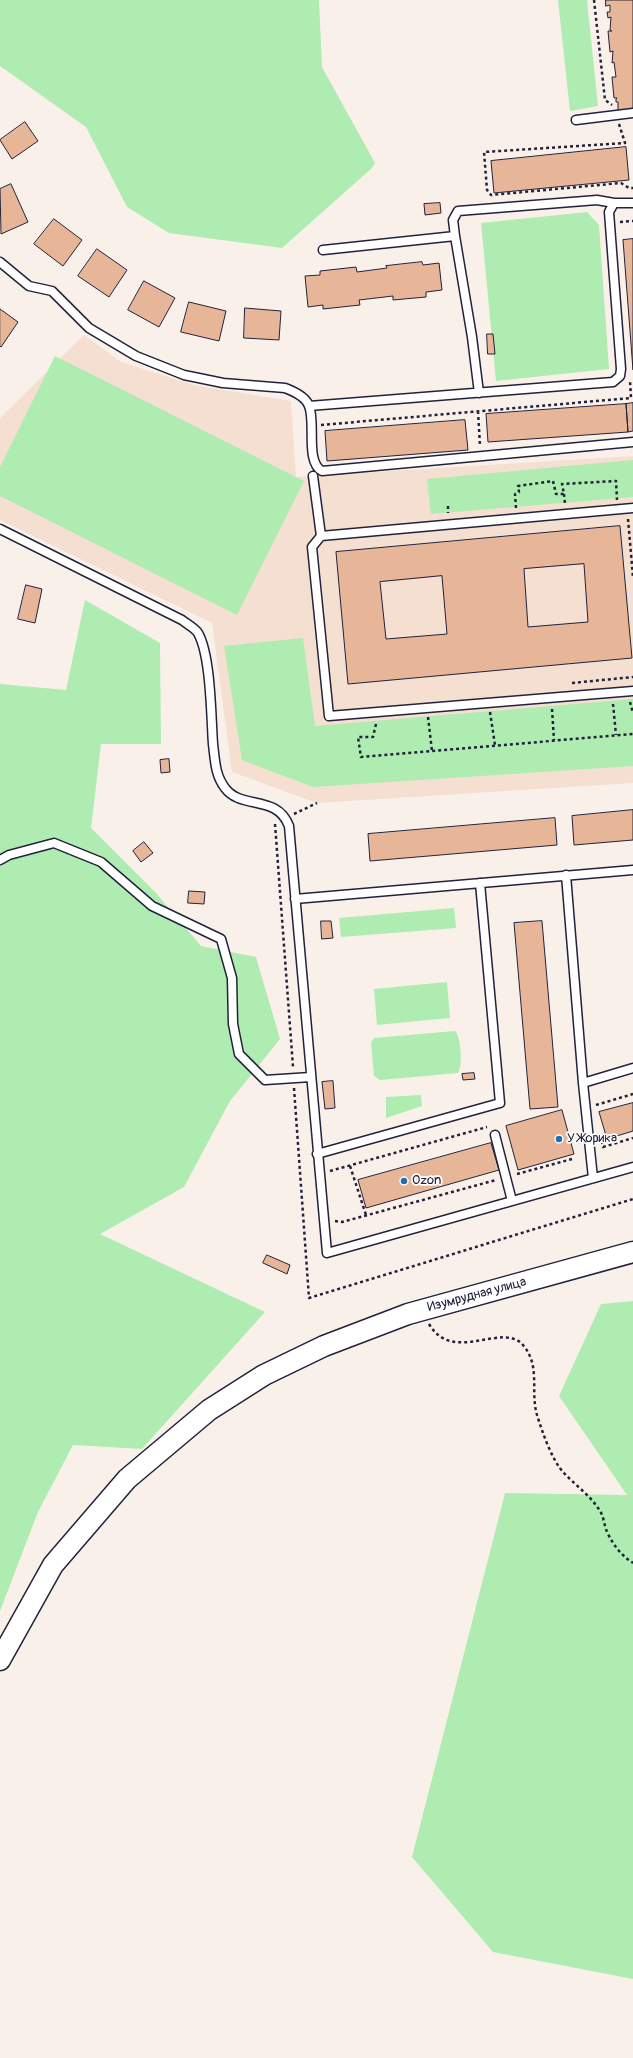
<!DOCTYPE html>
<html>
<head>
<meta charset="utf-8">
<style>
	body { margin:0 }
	canvas { display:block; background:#faf0ea }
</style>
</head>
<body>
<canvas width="633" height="2058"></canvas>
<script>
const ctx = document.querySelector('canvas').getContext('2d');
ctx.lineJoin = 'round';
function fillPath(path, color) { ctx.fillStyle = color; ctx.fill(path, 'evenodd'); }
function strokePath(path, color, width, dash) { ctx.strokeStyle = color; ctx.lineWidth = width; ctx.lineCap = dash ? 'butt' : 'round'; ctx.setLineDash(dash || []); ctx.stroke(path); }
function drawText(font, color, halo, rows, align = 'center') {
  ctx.font = font + ' Pangolin,sans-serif'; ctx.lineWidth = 3.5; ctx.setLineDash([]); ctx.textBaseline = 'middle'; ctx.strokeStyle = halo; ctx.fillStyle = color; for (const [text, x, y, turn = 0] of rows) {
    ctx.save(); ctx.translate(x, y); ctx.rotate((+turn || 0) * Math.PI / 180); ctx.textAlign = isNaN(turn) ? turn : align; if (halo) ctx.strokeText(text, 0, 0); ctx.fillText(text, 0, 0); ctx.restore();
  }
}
const built = new Path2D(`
	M84,335L121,362L194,385L291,401L296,477L633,456V783L317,803L232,772L212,623L0,520V418Z`);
const green = new Path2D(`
	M0,0H319L322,67L375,163L372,168L282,248L169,233L127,207L86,127L0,66Z
	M558,0H587L598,106L570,111Z
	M587,212L599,225L609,369L496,381L481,223Z
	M55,356L304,481L237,615L0,496V467Z
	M633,460V497L431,514L427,479Z
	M85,600L160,643L161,744H101L91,828L156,893L201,946L256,957L280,1039L230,1101L184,1187L100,1234L265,1312L142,1449L73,1445L38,1512L0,1611V684L66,690Z
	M303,638L315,726L633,699V766L313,787L242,760L224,646Z
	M454,908L456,928L341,937L339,918Z
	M447,982L450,1018L377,1025L374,989Z
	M455,1031C461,1036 463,1066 458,1073L380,1080L374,1076L371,1043L374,1038Z
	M421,1095L422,1106L386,1118V1097Z
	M633,1301V1979L493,1952L412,1857L505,1493L627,1495L559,1396L601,1304Z`);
const building = new Path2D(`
	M606,0H633V111L618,112V102H616V99L617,98H614L612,77H616L614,62L612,63L613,51L610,52L608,31H612L610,30L611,17L608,18L607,12H610V5L606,6Z
	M25,122L38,141L12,159L0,140Z
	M626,147L629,180L494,193L491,161Z
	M11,184L28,222L1,234L0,189Z
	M440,203L441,213L425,215L424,204Z
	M54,219L82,240L63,266L34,244Z
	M633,239V370L623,240Z
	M97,249L127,270L109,297L78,276Z
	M422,262L423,265L439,263L442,290L426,292V297L393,300V296L359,300L360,305L323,309V305L308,307L305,276L320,275V271L356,267L357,272L387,268L386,266Z
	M144,281L175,298L159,327L128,310Z
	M189,302L226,311L219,341L181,332Z
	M245,308L281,311L279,340L244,338Z
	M0,309L18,322L1,347L0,346Z
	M487,334H493L495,354H488Z
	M633,403V431L628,432L626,404Z
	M626,404L628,432L488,442L486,414Z
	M465,420L468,450L327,461L325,431Z
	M620,526L632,658L348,684L336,552ZM584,564L588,622L528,627L524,569ZM442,576L447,634L386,639L380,582Z
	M26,585L42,589L35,623L18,619Z
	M169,759L170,772L161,773L160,760Z
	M633,810V840L574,845L572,816Z
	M555,818L557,845L370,861L368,834Z
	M144,842L153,853L141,862L133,851Z
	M189,891L205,892L204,904L188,903Z
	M321,921H331L333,938L322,939Z
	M542,921L558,1107L530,1109L514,923Z
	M474,1073L475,1079L463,1080L462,1074Z
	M333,1081L335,1108L325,1109L322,1082Z
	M633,1103V1131L607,1139L599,1112Z
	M562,1110L574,1154L518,1170L506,1126Z
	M491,1143L499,1170L366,1208L358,1180Z
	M267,1255L290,1265L287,1274L263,1263Z`);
const path = new Path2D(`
	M594,0L605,100L612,105
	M619,124L625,143L484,152L487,190L491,195L621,183L629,188H633
	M620,222L633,221
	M478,411L480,446
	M321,425L631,398L630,381
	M564,494L565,504
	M448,506V513
	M516,508L515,494L519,492L518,486L553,481L556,494H564L562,484L616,481L617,500
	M628,519L633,577
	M572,683L633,677
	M630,702L633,713
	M613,704L616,735
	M552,709L554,740
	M490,712L495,745
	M428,717L432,751
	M376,724L373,737H358L361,757L633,734
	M294,814L317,803
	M275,824L293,1067
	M294,1088L309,1298L633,1199
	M596,1105L633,1094
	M602,1141L603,1147L633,1138
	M350,1166L366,1215
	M330,1171L487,1127
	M517,1174L572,1159
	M335,1221L342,1222L496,1180
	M429,1324C453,1365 503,1321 523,1345C541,1366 530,1391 537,1415C542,1431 552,1461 564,1473C575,1485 591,1496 600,1511C604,1517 604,1526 608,1534C614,1546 622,1556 633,1563`);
const service = new Path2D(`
	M576,120L633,113
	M455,236L472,337L479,393
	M323,250L455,236L453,220L458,211L597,200L614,203
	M0,262L29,286L52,291L89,328L136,356L184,375L223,383L285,388C293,391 306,397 309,406C316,422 305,462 322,471L633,442
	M309,406L613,382L620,376L621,369L609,212L614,203H633
	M313,476L321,536
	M633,508L321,536L312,547L329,716L633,691
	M0,529L182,620C187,624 195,628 198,633C211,656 211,716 213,744C215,760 215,775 225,788C241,810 277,794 289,826L327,1253L633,1167
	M0,860L9,855L54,843L101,862L152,906L221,939L232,978L233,1024L239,1054L265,1080L311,1077
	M566,875L583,1083L593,1178
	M295,899L633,870
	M583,1083L633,1068
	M495,1135L512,1201
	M317,1154L500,1103L480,883`);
const tertiary = new Path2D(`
	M0,1660L53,1565L127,1479L209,1410L264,1375L324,1346L408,1314L633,1252`);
const markers = [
	[559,1139,4,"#1f6fb2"],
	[404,1181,4,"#1f6fb2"]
];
const poiNames = [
	["У Жорика",567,1139],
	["Ozon",412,1181]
];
const streetNames = [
	["Изумрудная улица",477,1295,-15]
];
fillPath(built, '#f4dfd1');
fillPath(green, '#afecb2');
fillPath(building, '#e7b698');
strokePath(building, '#22223b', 1);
strokePath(service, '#22223b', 11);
strokePath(tertiary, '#22223b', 23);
strokePath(path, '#22223b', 2.5, [3, 3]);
strokePath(service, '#fff', 8);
strokePath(tertiary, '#fff', 20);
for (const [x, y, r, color] of markers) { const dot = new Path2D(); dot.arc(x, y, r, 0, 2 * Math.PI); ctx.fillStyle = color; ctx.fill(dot); strokePath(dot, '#fff', 1.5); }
drawText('13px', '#22223b', '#fff', poiNames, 'left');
drawText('13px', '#22223b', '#fff', streetNames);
</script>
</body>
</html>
